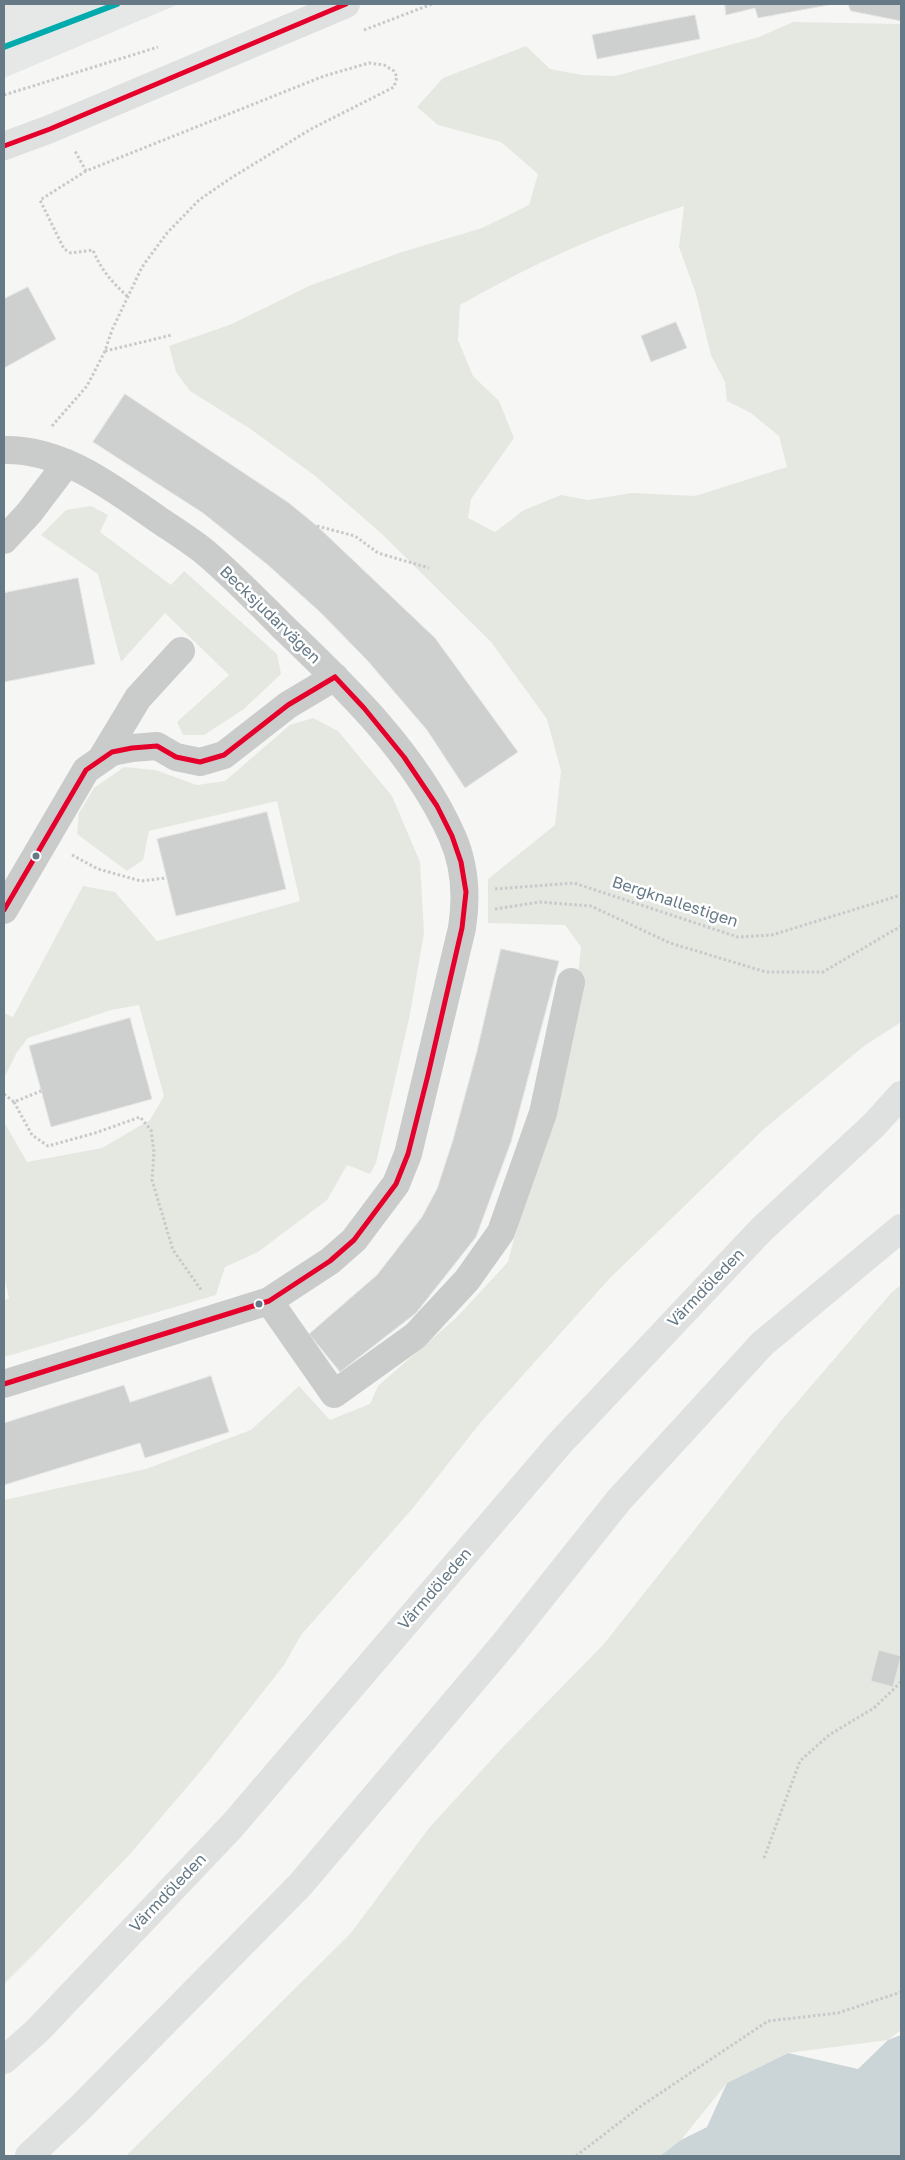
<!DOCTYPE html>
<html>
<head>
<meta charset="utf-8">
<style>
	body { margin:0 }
	#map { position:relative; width:905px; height:2160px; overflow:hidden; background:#f6f6f4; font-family:"Golos Text",sans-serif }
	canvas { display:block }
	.frame { position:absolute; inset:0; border:5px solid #657986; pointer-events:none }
</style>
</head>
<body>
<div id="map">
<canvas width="905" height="2160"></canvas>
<div class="frame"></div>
</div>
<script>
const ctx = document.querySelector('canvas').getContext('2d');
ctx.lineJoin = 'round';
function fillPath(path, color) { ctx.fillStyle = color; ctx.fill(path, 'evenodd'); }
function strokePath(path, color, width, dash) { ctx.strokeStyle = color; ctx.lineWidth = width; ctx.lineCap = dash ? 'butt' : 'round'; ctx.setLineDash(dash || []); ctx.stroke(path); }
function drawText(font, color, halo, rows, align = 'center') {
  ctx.font = font + ' "Golos Text",sans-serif'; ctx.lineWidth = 5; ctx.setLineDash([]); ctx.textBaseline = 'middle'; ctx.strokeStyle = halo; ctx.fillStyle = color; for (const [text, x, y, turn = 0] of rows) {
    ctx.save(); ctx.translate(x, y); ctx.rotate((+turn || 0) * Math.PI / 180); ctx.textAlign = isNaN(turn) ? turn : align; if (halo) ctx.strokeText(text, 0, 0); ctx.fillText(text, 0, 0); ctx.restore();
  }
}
const built = new Path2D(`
	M4,4H179L4,78Z`);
const green = new Path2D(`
	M793,22L901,24V1022L864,1046L764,1129L610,1278L481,1422L413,1508L301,1635L284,1665L204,1767L131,1853L35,1953L4,1984V1500L146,1469L251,1430L299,1386L330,1420L370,1404L378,1386L457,1317L508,1262L575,1005L581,947L565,925L488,923V879L555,825L561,771L547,719L491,642L382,534L314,475L249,428L190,391L176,372L169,346L232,324L309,286L399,253L482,228L529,205L538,174L501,142L438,125L417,107L443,78L526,46L550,69L582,75L615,76L759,37ZM684,206L679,247L696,294L711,355L725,382L727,401L751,413L779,436L787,467L695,496L632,493L588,500L561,495L524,510L495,532L468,518L471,499L514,438L499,401L473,376L458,340L460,305C532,264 605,231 684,206Z
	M91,506L108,515L100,532L171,585L184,571L277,654L281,674L244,709L204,735H183L177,722L229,675L165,613L121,662L98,574L41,535L66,510Z
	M313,718L338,731L392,796L420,862L424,933L410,1014L376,1163L370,1174L347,1165L327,1200L258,1252L225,1267L216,1295L4,1357V1301L9,1298L4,1275V1122L27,1162L102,1148L150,1120L164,1096L139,1005L111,1010L28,1038L17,1052L4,1078V1013L13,1017L83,886L115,892L157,941L300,901L277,801L149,831L143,860L127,871L77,834L79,813L94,788L124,767L155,770L197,785L225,781L290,725Z
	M901,1285V2030L888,2040L788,2053L727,2083L681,2140L660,2156H126L351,1933L429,1828L503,1747L603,1645L780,1422L892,1292Z`);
const water = new Path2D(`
	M901,2035V2156H660L681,2140L707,2127L727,2083L788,2053L858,2069L888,2040Z`);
const building = new Path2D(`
	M725,4H834L758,18L755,8L726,15Z
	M848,4H901V21L851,11Z
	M695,15L700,39L597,59L592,35Z
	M28,287L56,339L4,368V299Z
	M676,322L687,348L651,362L641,336Z
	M125,394L289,503L317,526L435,638L518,752L465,788L427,730L367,660L320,612L268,565L203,513L93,442Z
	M78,578L95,664L4,682V593Z
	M267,812L286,889L176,916L157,839Z
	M501,949L559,961L511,1142L476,1237L416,1313L340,1372L309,1334L377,1275L422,1217L437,1189L453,1140L477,1051Z
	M130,1018L152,1099L51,1127L29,1046Z
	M211,1376L229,1432L145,1458L140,1443L4,1485V1423L124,1385L130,1402Z
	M879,1650L901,1656L893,1687L871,1681Z`);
const path = new Path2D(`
	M364,30L432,4
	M4,95L158,47
	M86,171L40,200L64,249L71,253L93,250C101,270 112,282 128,297
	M105,351L172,335
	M52,426L87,386L105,351L112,330L142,267L167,233L199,200L231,178L311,129L394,87L397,77L394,71L384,65L369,63L324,76L86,171L75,151
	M317,526L355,536L378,553L429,568
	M72,855L98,869L141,881L166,878
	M495,889L574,883L738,937L772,935L901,895
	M495,909L540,902L591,906L670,943L766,972H823L901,926
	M4,1094L14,1102L41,1091
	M14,1102L32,1135L48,1146L95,1133L140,1117L151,1130L154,1152L152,1180L173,1250L202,1291
	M764,1858L800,1761L829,1735L874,1708L900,1683L901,1678
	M576,2156L641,2106L768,2021L838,2013L901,1992`);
const minor = new Path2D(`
	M4,450C62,449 110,486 156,518C172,529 190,540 206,553C232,575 257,601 282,626C345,686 416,754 452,836C465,865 467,896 462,928L408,1154L396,1184L354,1240L330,1261L269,1301L4,1384
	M4,540L29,513L67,463
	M103,756L138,698L181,651
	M4,910L86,770L112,752L132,748L157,746L176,757L200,762L224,755L288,705L335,677
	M269,1301L334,1394L415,1336L467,1280L501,1232L543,1113L571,982`);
const major = new Path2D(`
	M4,146L50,129L346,4`);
const highway = new Path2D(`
	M4,2060L37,2031L232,1826L560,1443L761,1230L874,1125L901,1095
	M29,2156L80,2108L300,1885L504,1644L619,1500L762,1344L901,1228`);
const bus1 = new Path2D(`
	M4,146L50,129L346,4
	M4,910L86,770L112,752L132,748L157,746L176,757L200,762L224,755L288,705L335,677
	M4,1384L269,1301L330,1261L354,1240L396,1184L408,1154L428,1075L462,928L466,892L461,862L452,836L437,806L404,757L364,708L335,677`);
const rail1 = new Path2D(`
	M4,47L117,4`);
const markers = [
	[36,856,4.5,"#657986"],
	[259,1304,4.5,"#657986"]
];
const streetNames = [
	["Becksjudarvägen",270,615,44],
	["Bergknallestigen",675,902,18],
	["Värmdöleden",706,1288,-46],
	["Värmdöleden",435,1589,-49],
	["Värmdöleden",168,1893,-46]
];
fillPath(built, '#e6e7e7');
fillPath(green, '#e5e8e1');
fillPath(water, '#cbd4d6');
fillPath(building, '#ced0d0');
strokePath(building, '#e5e5e4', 1);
strokePath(path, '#c7c9ca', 3, [2.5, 2.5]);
strokePath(minor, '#cacccc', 28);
strokePath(major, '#dfe0e0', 28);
strokePath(highway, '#dfe0e0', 28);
strokePath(bus1, '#e4002b', 5);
strokePath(rail1, '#00aaad', 6);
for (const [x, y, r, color] of markers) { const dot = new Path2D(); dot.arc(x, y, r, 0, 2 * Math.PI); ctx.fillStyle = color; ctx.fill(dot); strokePath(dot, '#fff', 2); }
drawText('16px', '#657986', '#fff', streetNames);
</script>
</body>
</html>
